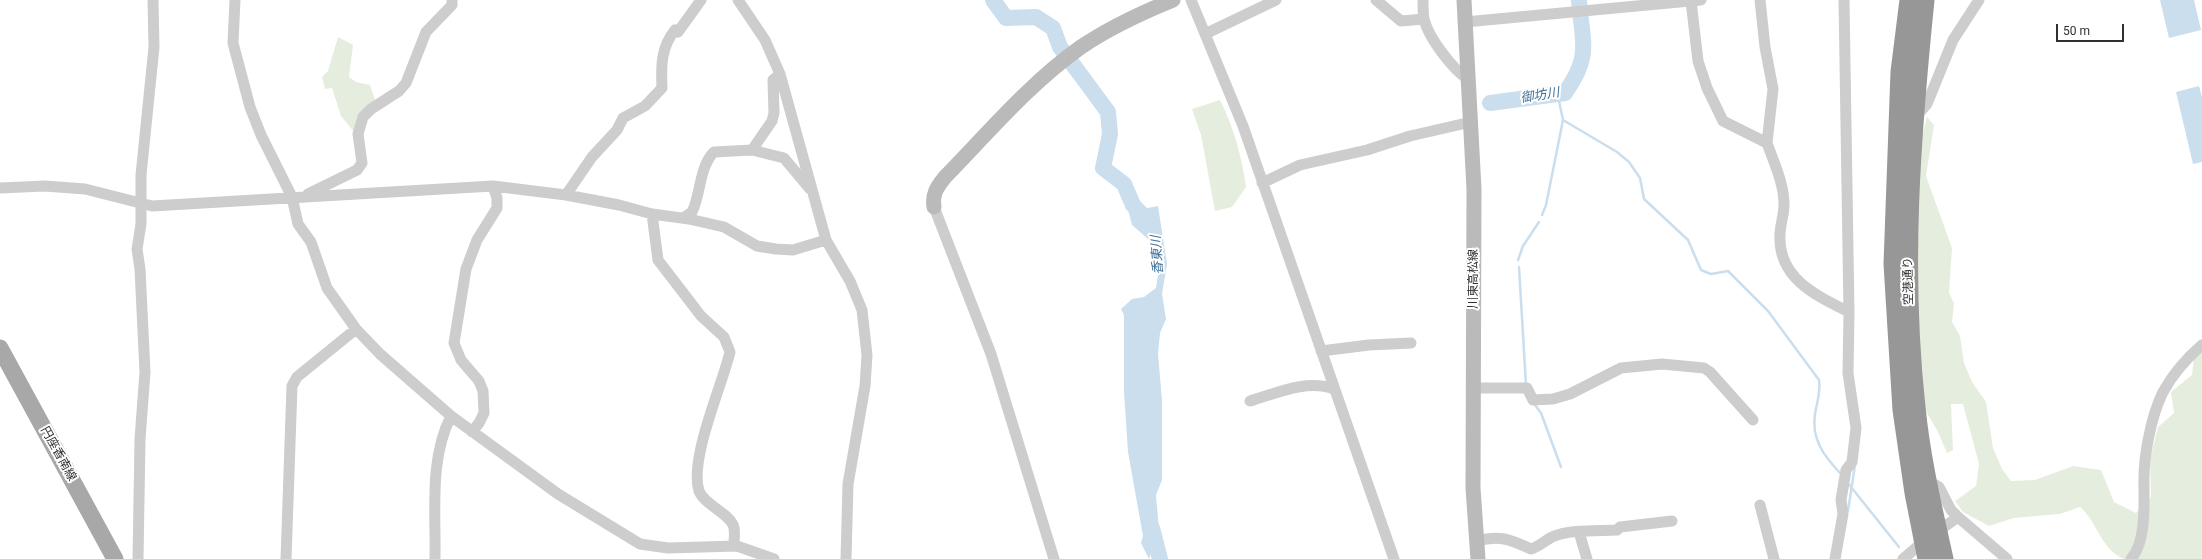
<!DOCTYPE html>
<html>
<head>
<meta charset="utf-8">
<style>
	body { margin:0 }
	#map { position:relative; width:2202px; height:559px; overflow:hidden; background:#fff; font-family:Roboto,sans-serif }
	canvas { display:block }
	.scale { position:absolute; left:2056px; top:24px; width:68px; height:18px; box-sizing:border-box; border:2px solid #303030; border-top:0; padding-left:5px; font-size:12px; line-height:14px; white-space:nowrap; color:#303030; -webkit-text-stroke:3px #fff; paint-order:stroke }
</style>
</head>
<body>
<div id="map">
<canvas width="2202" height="559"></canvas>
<div class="scale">50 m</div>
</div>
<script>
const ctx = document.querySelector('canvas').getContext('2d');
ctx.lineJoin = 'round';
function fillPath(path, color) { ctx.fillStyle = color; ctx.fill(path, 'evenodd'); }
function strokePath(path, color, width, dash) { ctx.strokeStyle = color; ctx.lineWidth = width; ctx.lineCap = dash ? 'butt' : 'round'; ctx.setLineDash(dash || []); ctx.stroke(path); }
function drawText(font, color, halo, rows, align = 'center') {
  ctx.font = font + ' Roboto,"Noto Sans JP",sans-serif'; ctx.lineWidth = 4; ctx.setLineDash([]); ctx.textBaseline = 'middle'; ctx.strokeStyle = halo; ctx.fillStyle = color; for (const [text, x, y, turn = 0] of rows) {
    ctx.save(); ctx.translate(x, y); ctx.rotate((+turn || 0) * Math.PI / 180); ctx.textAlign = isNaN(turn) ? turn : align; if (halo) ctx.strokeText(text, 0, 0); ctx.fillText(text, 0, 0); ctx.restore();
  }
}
const green = new Path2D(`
	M338,37L353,45L349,77L356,82L370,85L376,103L354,132L341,116L332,88L325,89L322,77L328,71Z
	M1220,100C1234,128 1242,157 1246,187L1232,207L1215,211L1201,135L1192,109Z
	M1927,117L1934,125L1926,176L1952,248L1949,293L1954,303L1952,322L1960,336L1964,363L1972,382L1986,402L1993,448L2002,469L2011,481L2035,480L2073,466L2101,470L2114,502L2136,513L2151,497L2150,459L2158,427L2174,413L2171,392L2192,375L2194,358L2202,351V559H2124C2100,549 2098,522 2080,507L2060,514L2014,518L1989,526L1963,512L1955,501L1976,486L1979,464L1963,404H1951L1953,450L1947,453L1938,432L1923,406L1914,325V170Z`);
const water = new Path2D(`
	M2160,0H2194L2201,30L2169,38Z
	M2199,86L2202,97V162L2193,164L2176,92Z
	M1158,206L1167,264L1162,294L1166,319L1160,333L1158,354L1162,400V480L1156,495L1160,542L1156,552L1152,551L1149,559L1141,543L1143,536L1128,452L1124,392V315L1121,309L1132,299L1144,297L1156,288L1159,269L1155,245L1132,225L1128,209L1137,210Z`);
const stream = new Path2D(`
	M1560,94L1559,101L1563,120L1617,152L1629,162L1640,178L1644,199L1688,240L1701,270L1711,274L1728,271L1768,311L1819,380C1821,392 1817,402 1815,414C1811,439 1824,456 1840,473
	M1542,215L1546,205L1563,120
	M1518,260L1523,246L1539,222
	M1519,267L1526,385
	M1535,405L1541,413L1561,467
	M1847,482L1899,547
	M1848,511L1855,465`);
const river = new Path2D(`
	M993,0L1006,18L1036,17L1053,28L1060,47L1108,112L1110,134L1103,168L1124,184L1133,205L1152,225
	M1490,103L1565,93C1592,55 1582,43 1579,0
	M1152,528L1160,559`);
const street = new Path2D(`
	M235,0L233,43L250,107L261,135L292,197L298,224L311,242L327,288L356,329L380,354L451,416L558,494L640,544L668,548L737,546L774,559
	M738,0L765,40L780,74L826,240L850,281L862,310L867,355L865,386L848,484L846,559
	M1191,0L1243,126L1394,559
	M1376,0L1401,21L1424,19
	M1423,0C1423,6 1423,13 1424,19C1428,37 1453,70 1468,79
	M1760,0L1765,47L1773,89L1767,143
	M1691,1L1698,61L1707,88L1723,121L1767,143C1774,163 1784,183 1784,205C1784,215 1780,225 1780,235C1778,278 1815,295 1849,312
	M1465,22L1701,0
	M1205,34L1276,0
	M1915,118L1927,104L1953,40L1979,0
	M752,150L784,158L810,189
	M1262,183L1300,165L1367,150L1410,136L1471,122
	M0,188L45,186L85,189L152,206L493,186L566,195L619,205L652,214L689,219L724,227L757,246L776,249L793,250L826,240
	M308,194L357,170L362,163L358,134L363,117L371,109L399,91L406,83L426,32L452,5V0
	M566,195L592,157L617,130L623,118L645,106L662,88C661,66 661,47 675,30L678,32L701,0
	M934,207L991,354L1054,559
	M652,214L658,260L701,316L724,337L730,352C722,386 689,459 699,491C705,506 732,514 734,528C735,534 734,540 734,546
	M683,218L692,212C701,194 699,167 714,152L752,150L772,121L774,113L773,80L780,74
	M1321,351L1369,345L1411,343
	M1473,388H1527L1533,400L1553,399L1570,394L1621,368L1662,364L1704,368L1710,372L1753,420
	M1250,401C1277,393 1307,379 1334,389
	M472,432L479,423L484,413L483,391L479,381L461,360L454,343L466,269L477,240L497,208V198L493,186
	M1927,480L1939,487L1951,510L1958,517L2007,559
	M1760,505L1774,559
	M1579,532L1587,559
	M1476,541C1500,535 1509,539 1531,549C1540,546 1544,541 1552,537C1569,529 1599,531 1617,530L1620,527L1672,521
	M138,559L140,439L145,372L140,269L137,249L141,224V175L154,47L153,0
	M286,559L292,386L297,377L356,329
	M435,559C436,512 429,459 451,416
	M1835,559L1843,514L1841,500L1846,470L1852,462L1856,428L1848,373L1849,312L1844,0
	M1903,559L1924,541L1958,517
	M2131,559C2146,542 2144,506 2144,485C2143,458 2151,416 2163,392C2173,374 2187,358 2202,345`);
const secondary = new Path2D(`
	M1464,0L1474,189L1473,488L1478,559
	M934,207C932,194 937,187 945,177C988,133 1030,83 1081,47C1109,28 1141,13 1173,0`);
const primary = new Path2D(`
	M0,348L115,559`);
const highway = new Path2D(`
	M1909,0L1900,72L1893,264L1902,410L1914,493L1927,559
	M1925,0C1911,137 1901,270 1916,407C1921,459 1933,509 1944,559`);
const streetNames = [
	["川東高松線",1474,279,-90],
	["空港通り",1909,281,-91],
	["円座香南線",58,454,61]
];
const waterNames = [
	["御坊川",1540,96,-9],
	["香東川",1158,255,-94]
];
fillPath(green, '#e5eede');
fillPath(water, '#cadeee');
strokePath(stream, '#cadeee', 2.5);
strokePath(river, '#cadeee', 16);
strokePath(street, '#cdcdcd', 11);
strokePath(secondary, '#bababa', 15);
strokePath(primary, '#a8a8a8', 17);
strokePath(highway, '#979797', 19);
drawText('12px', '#303030', '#fff', streetNames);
drawText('italic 13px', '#3b6d96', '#fff', waterNames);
</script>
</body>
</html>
